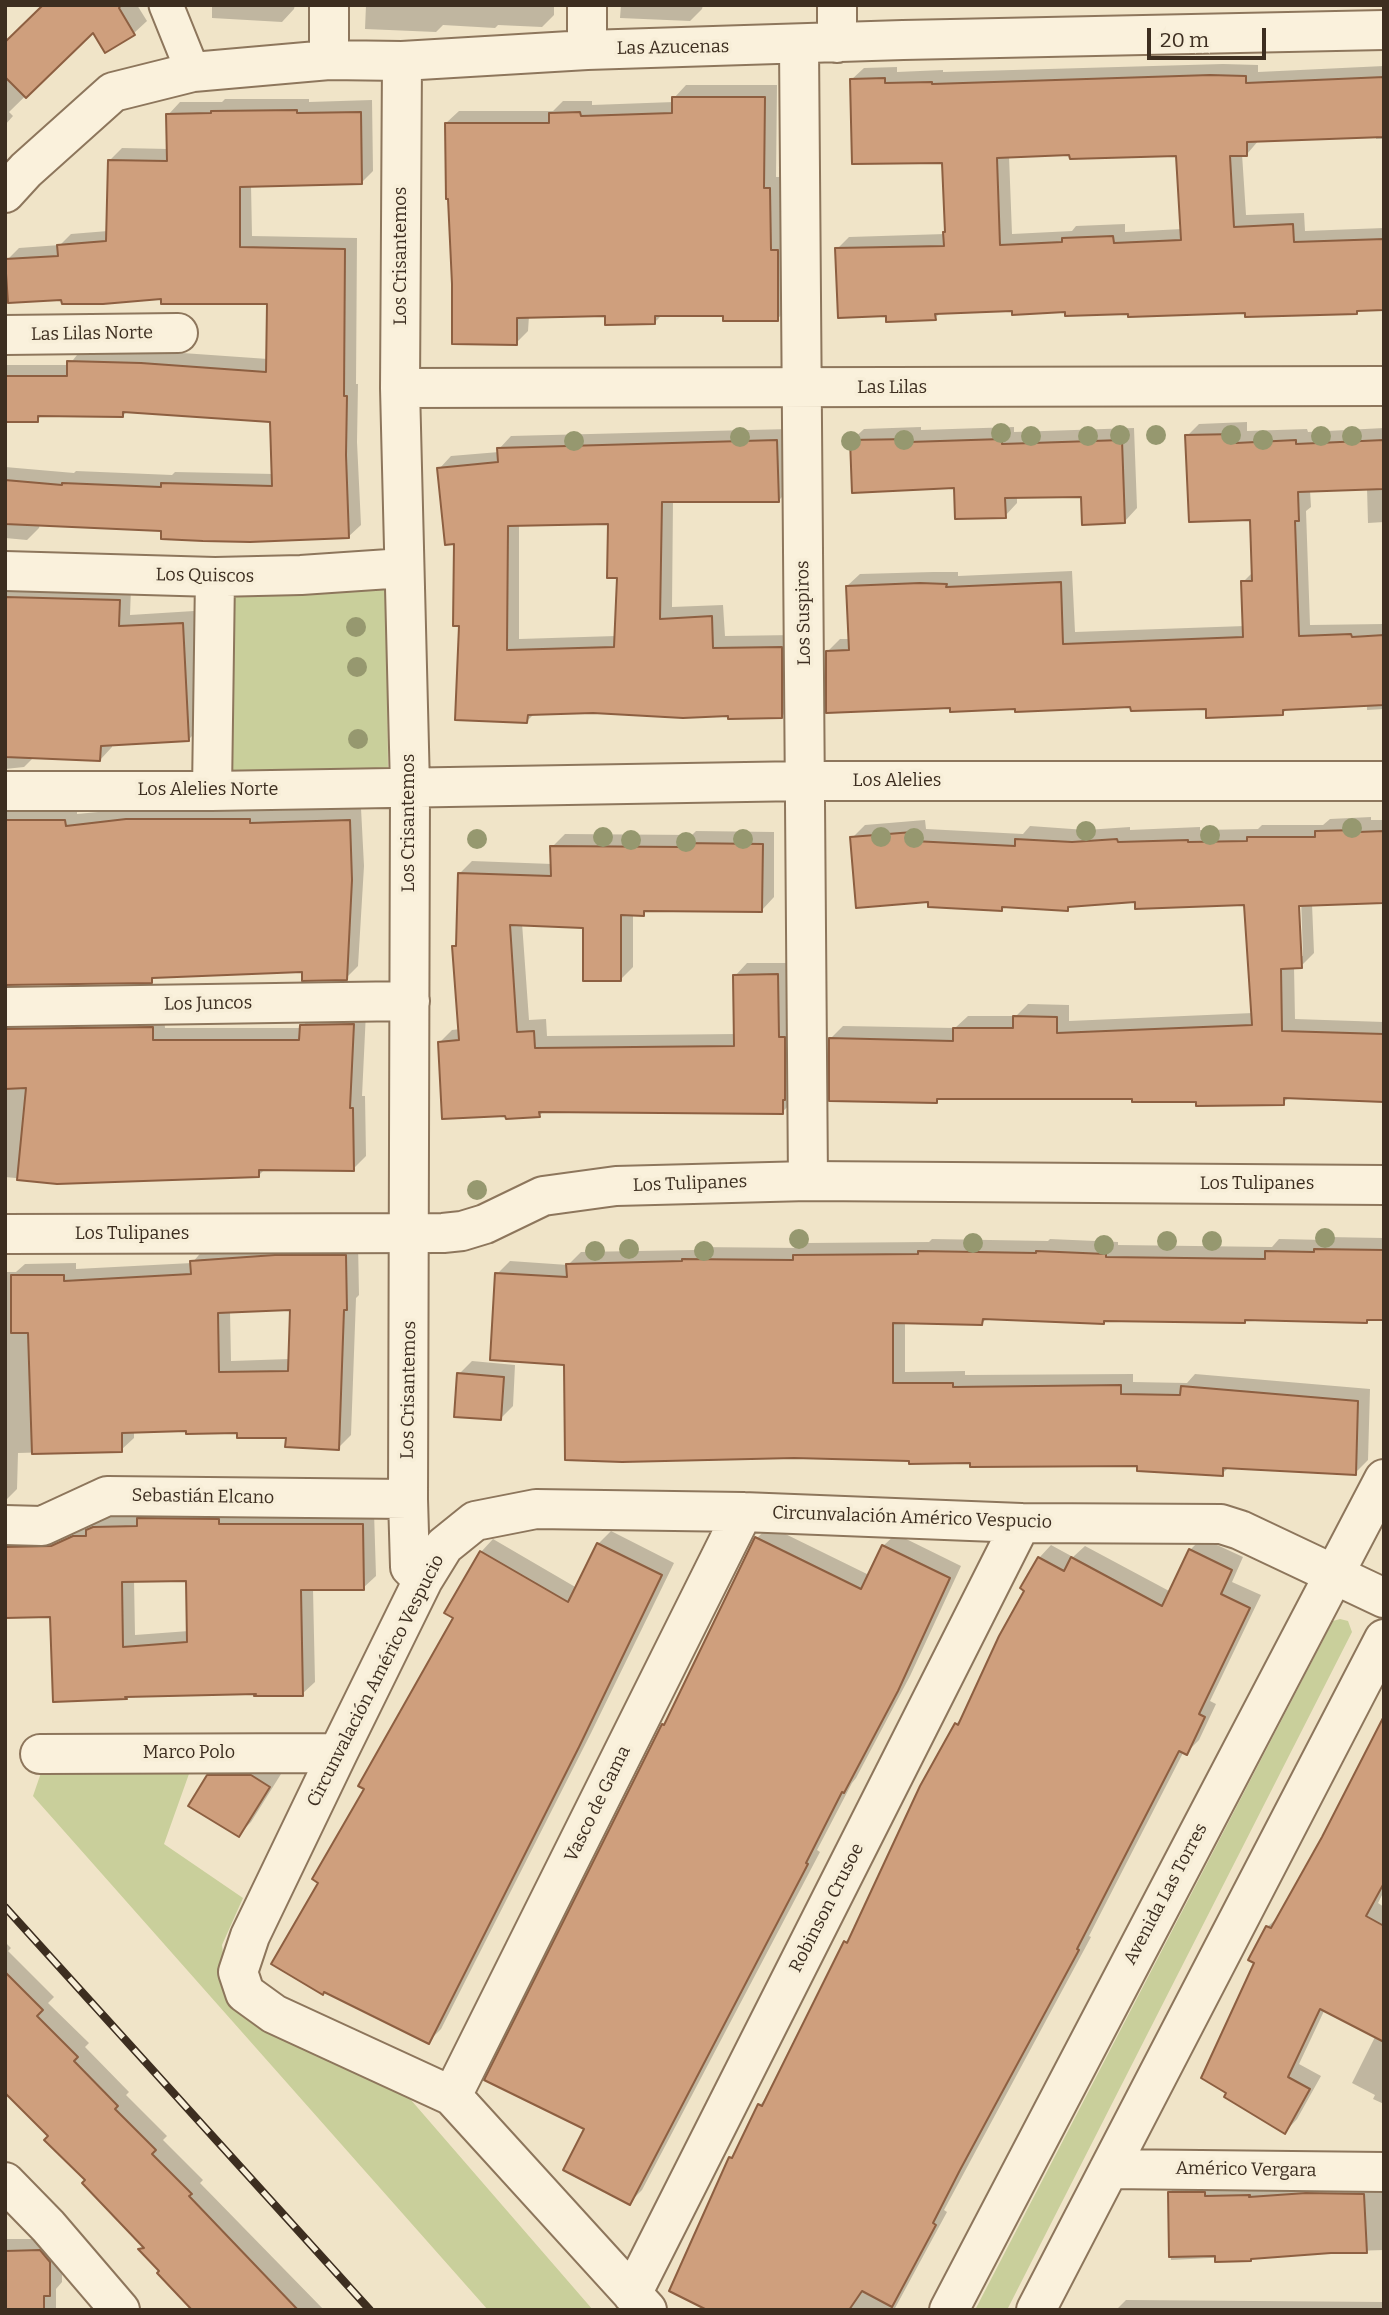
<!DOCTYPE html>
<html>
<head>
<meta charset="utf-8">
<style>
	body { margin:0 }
	#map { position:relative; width:1389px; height:2315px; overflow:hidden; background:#f0e4c8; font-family:Bitter,serif }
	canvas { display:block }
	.frame { position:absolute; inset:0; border:7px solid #3d2e20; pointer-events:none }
	.scale { position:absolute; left:1147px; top:28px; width:119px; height:32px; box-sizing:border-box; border:4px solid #3d2e20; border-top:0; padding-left:9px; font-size:21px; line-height:24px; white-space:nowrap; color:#3d2e20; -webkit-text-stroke:5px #f7eed8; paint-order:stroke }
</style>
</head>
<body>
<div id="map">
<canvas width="1389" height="2315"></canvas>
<div class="frame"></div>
<div class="scale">20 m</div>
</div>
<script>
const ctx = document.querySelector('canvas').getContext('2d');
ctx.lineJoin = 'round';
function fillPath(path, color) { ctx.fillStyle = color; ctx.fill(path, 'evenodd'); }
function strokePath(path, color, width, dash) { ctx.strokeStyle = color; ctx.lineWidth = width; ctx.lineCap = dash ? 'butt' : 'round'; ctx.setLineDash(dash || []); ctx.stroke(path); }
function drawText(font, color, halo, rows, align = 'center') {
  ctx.font = font + ' Bitter,serif'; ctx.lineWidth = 7; ctx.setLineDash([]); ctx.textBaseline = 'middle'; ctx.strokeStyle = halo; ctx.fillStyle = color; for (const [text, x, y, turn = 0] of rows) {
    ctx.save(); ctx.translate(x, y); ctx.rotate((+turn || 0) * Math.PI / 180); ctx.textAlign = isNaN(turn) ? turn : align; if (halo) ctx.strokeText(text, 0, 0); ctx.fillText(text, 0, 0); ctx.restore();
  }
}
const green = new Path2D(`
	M233,585H387L388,780L231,781Z
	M1340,1619L1348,1621L1352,1632L1007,2310H975L1331,1625L1333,1621Z
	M44,1764L190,1771L164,1844L243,1898L222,1945L227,1984L237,2003L411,2100L593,2310H488L33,1796Z`);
const shadow = new Path2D(`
	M46,5H137L147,21L134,33L105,51L93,30L9,112L13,116L5,125V45Z
	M212,5H295L294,9L282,22L212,18Z
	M366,5H554V15L542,27L498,25L495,28L443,25L436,32L365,29Z
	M621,5H703L702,9L690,21L620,18Z
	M1223,64L1258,65V72L1384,66V139H1376V136L1259,140L1247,154H1242L1246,215L1304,213L1305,231L1384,228V309L1360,310L1356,313L1130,312L1013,309L941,312L935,318L888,314L837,249L849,237L945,234L943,161L851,80L864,68L897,67V72L943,70V72ZM1071,153L1177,155L1182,229L1125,232V224L1076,226L1072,231L1012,234L1009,156Z
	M686,85H777L776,177H782L790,307L777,319L725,315L663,314L655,322L607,315L529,316L528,331L516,343L454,284L446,123L459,111H553L563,101H592V105L674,102V98Z
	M225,99H309V102L372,100L373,171L361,183L251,185L252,236L357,238L356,384H358L357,442L361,525L348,537L40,524L39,528L27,540L5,538V467L74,473L76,471L172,475L175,472L274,474L271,420L128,410L123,416L43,414L37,420H5V365H69L81,350L154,351L268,359L269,302L162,297L63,298L7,260L19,248L60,245L71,234L108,231L109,161L122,148L168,149V115L180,102H222Z
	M1247,422V431L1307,429L1308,432L1384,428V522L1368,523L1367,488L1310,490L1311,507L1306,511L1310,625L1384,624V709L1367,710V704L1288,708L1282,714L1208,707L1132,705L952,706L827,652L840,639H850L847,586L860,574L933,572H958V576L1072,571L1075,632L1245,626L1243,582L1254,571L1251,518L1187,436L1199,424Z
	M921,427V430L1014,427V432L1134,428L1137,508L1125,521L1083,495L1017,496V503L1005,516L956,487L851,441L864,429Z
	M789,429L791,488L778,501L673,500L672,607L723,605L725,636L794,635V704L782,716L593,712L535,713L527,721L461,624L455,542L439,469L451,456L499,452V449L511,436ZM610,522L619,576L616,636L519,639V524Z
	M5,584L131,588L130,615L194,611L201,727L189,739L112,744V747L100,760L35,756L24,767L5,769Z
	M261,807L262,811L361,808L364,866L358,966L346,978L304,970L156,976L151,981L5,983V808H77V814L140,808Z
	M1371,817V820H1384V903L1373,904V901L1312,904L1314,953L1301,966L1294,967L1295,1019L1384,1022V1100L1290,1096L1283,1103L1134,1097L939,1098L936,1101L830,1039L843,1026L955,1028L968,1016H1016L1028,1004L1069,1005V1021L1253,1013L1246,903L1136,900L1071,905L1067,910L1005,905L1001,909L930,900L852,838L865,825L925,820L926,829L1023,834L1030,826L1086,830L1130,827V830L1200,827V830L1258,829L1262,825H1323L1330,819ZM1297,897H1301L1303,956H1300Z
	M696,831L774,832V897L762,910L648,909L643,914H633V967L621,979L584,926L522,923L529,1020L546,1019L547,1036L735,1034V976L747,963H790L795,1100L782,1112L545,1110L539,1116L440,1042L452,1030L460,1029L454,947L457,943L459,874L472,861L552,864V847L565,834L692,835Z
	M5,1012L164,1015L165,1028H301L314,1013L366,1012L362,1096H365L366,1156L353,1169H265L259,1175L57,1182L5,1177Z
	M1328,1237L1384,1238V1318H1369L1366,1321L1247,1319L1244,1322L987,1318L982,1323L905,1321V1372L965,1371V1375L1133,1374V1382L1187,1383L1195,1374L1370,1389L1368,1460L1355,1473L1229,1467L1222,1474L1139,1464L910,1459L566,1363L497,1274L510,1261L568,1265L581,1252L694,1250L696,1247L802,1248L807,1243L929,1242L932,1239L1048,1241L1050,1239L1118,1242V1245L1272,1247L1279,1239L1325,1240Z
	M358,1243L359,1295L356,1298L351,1435L338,1448L288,1436L239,1431L188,1429L134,1431V1438L121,1450L18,1453L17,1489L5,1501V1272H16L25,1264L76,1263V1269L192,1263L204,1249ZM292,1308L290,1359L231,1361L230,1311Z
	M472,1361L515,1365L513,1406L500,1419L459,1374Z
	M374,1512L376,1576L363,1588L313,1589L315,1682L302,1694L259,1692L128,1695L51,1616L5,1617V1530L94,1524L107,1515ZM187,1579L189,1631L135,1635L134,1580Z
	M769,1526L869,1575L883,1546L896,1534L961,1566L910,1676L856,1778L852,1783L817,1850L820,1852L642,2190L629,2203L587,2128L663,1725L669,1720L757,1538Z
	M611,1531L674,1563L591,1733L441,2029L428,2042L320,1882L455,1618L481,1552L493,1539L577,1588L598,1544Z
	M1202,1538L1243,1557L1232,1582L1261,1595L1210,1701L1216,1704L1199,1740L1187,1752L1184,1751L1089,1936L1091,1937L944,2210L947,2212L894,2310H704L731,2158L736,2153L760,2105L769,2095L845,1942L853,1935L956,1724L964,1716L1026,1590L1039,1558L1051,1545L1073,1557L1085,1546L1171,1592L1190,1550Z
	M1384,1718V1891L1378,1903L1384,1907V2104L1373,2099L1375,2095L1352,2083L1376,2035L1325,2009L1299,2064L1321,2076L1297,2119L1285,2132L1256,1962L1267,1927L1281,1915Z
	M264,1763L281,1774L251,1822L238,1835L208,1776L221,1764Z
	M5,1942L11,1948L8,1951L54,1997L48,2003L89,2043L85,2047L129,2092L126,2095L167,2136L163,2140L203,2180L200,2183L324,2310H195L140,2249L144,2245L87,2180L5,2078Z
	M1183,2180L1384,2182V2250L1231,2255L1228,2257L1171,2260L1170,2192Z
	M5,2239H53L62,2249V2282L56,2289V2310H5Z
	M1126,2300L1384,2302V2310H1116Z`);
const building = new Path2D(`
	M43,5H121L119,8L135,35L105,53L93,33L26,98L5,77V42Z
	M1210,75L1246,76V83L1384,77V137L1247,142V156H1230L1234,227L1293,224L1294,242L1384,239V310L1357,311V314L1245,317V313L1128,317V314L1065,316V312L1012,315V311L935,314L936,320L886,322V316L838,318L835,248L944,246L943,232H945L942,163L852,164L850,79L885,78V83L932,82V84ZM1069,155L1070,159L1176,156L1181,240L1114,243L1113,236L1062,238V242L1000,245L997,158Z
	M672,97H765L764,188H770L771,250H778V321H723V316H655V324L605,325V316L517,318V345L452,344V284L448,199H446L445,123H549V113L580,112L581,116L672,113Z
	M297,110V113L361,112L362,184L240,187V247L345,249L344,396H347L346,455L349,538L250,542L203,541L161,539V531L5,524V480L62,485V483L161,487V483L272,486L270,422L123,412V417L38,416V422H5V376H67V361L141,363L266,372L267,304H161V299L103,304H62L61,300L8,303L5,259L58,256L57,245L106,241L108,160L167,161L166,114L211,113V111Z
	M1236,434V443L1296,440V444L1384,440V489L1298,492L1299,521H1295L1299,636L1351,634L1352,637L1384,635V705L1283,710V715L1206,718V709L1131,711L1130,707L1015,712V709L950,712V708L826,713V651L849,650L846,586L920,583L947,584L946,587L1061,582L1063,644L1243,637L1241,581H1252L1250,520L1189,522L1185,435Z
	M909,439V442L1002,439V444L1122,440L1125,523L1082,525L1081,497L1005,498L1006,518L955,519L954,488L852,493L850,440Z
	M777,440L779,502H662L660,619L712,616L713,648L782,647V718L728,719V716L683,718L593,713L528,715L527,723L455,720L459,626H453L454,544L445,545L437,468L498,462L497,448ZM608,524L607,578H617L614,647L507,650L508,526Z
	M5,597L120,600L119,626L183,623L189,741L101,746L100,761L5,757Z
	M126,819H250V823L350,820L352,880L347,980L302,981V972L152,978V983L5,985V820H65L66,826Z
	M1358,830V832L1384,831V903L1299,906L1302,968L1281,969L1282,1031L1384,1034V1102L1284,1098V1105L1196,1106V1102H1132V1099H937V1103L829,1101V1038L953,1041V1028H1013V1016L1057,1017V1033L1252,1025L1244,905L1135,909V902L1068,907V911L1002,907V911L928,907V902L856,908L850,837L913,832V841L1015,846V839L1072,842L1117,839L1118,842L1188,840V842L1247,841V837H1315V831Z
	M682,843L763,844L762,912L644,911V916L621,915V981H583V928L510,925L517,1032L534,1031L535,1048L734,1046L733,975L778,974L779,1037H785V1100H783V1114L539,1112L540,1117L506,1119L505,1116L442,1119L438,1042L459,1040L452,946H456L458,873L551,876L550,846L682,847Z
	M354,1024L350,1108H353L354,1171L259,1170V1177L57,1184L17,1180L26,1088L5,1089V1029L153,1027V1040H299L300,1025Z
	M1314,1249L1384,1250V1320H1367V1323L1245,1320V1323L1104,1321V1324L983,1319L982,1325L893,1323V1383H953V1387L1121,1385V1394L1180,1395L1181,1386L1358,1401L1356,1475L1223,1468V1476L1137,1471V1466L970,1467V1463L909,1464V1461L794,1458L622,1462L565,1460L564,1365L490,1360L495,1273L567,1277L566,1264L682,1261V1259L793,1260V1255L918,1254V1251L1036,1253V1251L1106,1254V1257L1265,1259V1251L1314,1252Z
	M275,1255H346L347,1310H344L339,1450L285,1447L286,1438H237V1433L186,1434V1431L122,1433V1452L32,1454L28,1333H11V1275H64V1281L191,1274L190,1261ZM290,1310L288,1371L219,1372L218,1313Z
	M457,1373L504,1377L501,1420L454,1417Z
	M137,1518L219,1519V1524H363L364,1590H301L303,1696H254L256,1694L125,1697L127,1699L53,1702L50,1617L5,1618V1547L51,1546L73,1536H86V1530L93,1527L137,1526ZM186,1581L187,1642L123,1647L122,1582Z
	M755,1537L861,1589L882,1545L950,1578L898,1691L844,1793L842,1792L806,1863L808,1864L630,2205L563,2170L584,2129L484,2080L662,1724L664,1725Z
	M597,1543L662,1575L579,1747L429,2044L324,1992L323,1995L271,1964L318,1883L312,1879L364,1789L358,1786L453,1618L444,1613L480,1551L568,1602Z
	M1189,1549L1232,1570L1221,1594L1250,1608L1199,1714L1205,1717L1187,1755L1179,1751L1077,1949L1079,1950L960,2170L933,2223L936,2225L892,2307L862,2291L849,2310H707L669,2291L729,2157L732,2158L758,2104L762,2106L844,1941L847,1943L920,1786L955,1723L958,1725L999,1636L1024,1591L1020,1588L1038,1557L1064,1571L1071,1557L1162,1606Z
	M1384,1716V1883L1366,1916L1384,1926V2042L1320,2009L1288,2077L1310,2089L1285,2134L1224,2097L1226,2093L1201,2078L1254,1963L1248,1960L1266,1926L1271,1928L1322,1837Z
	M207,1775H251L270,1787L239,1837L188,1806Z
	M5,1972L43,2010L37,2016L78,2057L74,2061L118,2106L115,2109L156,2150L152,2154L192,2194L189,2196L298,2310H192L157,2273L159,2271L138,2249L144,2248L82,2183L85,2180L44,2140L48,2136L5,2093Z
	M1168,2192H1205V2196L1250,2195L1249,2197L1306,2193L1364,2194L1367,2253H1331L1251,2259V2261L1215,2262V2256L1169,2257Z
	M40,2250L50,2262V2296H44V2310H5V2251Z`);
const pedestrian = new Path2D(`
	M166,5L193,72`);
const minor = new Path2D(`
	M587,5V50
	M837,5V43
	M799,45L808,1181
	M329,60V5
	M402,61L400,388L410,787L408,1499L410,1567L423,1580
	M5,193L26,170L113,92L193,72L329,60L402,61L587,50L903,40L1384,30
	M5,335L178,333
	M400,388L1384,386
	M5,571L215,577L301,575L404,568
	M5,791H212L805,781H1384
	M212,791L215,577
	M5,1007L410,1001
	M5,1525L42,1526L107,1496L408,1499
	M40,1754L338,1753
	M452,2096L743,1512
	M1109,2169L1384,2172
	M5,2182L48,2226L120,2310
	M632,2294L1021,1523
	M647,2310L452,2096L274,2014L245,1993L238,1972L250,1936L338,1753L423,1580L444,1546L475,1521L536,1509L743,1512L1021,1523L1221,1524L1240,1530L1384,1598
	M949,2310L1384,1479
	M1036,2310L1384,1639`);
const tertiary = new Path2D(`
	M5,1234L443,1233L462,1231L485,1224L543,1196L616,1186L808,1181L1384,1185`);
const rail = new Path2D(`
	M5,1907L370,2310`);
const trees = [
	[1001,433],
	[1120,435],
	[1156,435],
	[1231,435],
	[1031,436],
	[1088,436],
	[1321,436],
	[1352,436],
	[740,437],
	[904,440],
	[1263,440],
	[574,441],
	[851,441],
	[356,627],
	[357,667],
	[358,739],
	[1352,828],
	[1086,831],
	[1210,835],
	[603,837],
	[881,837],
	[914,838],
	[477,839],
	[743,839],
	[631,840],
	[686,842],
	[477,1190],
	[1325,1238],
	[799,1239],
	[1167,1241],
	[1212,1241],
	[973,1243],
	[1104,1245],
	[629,1249],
	[595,1251],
	[704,1251]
];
const streetNames = [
	["Las Azucenas",673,48,-1],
	["Los Crisantemos",401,256,-90],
	["Las Lilas Norte",92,334,-1],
	["Las Lilas",892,388],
	["Los Quiscos",205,576,1],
	["Los Suspiros",804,613,-91],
	["Los Alelies",897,781],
	["Los Alelies Norte",208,790],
	["Los Crisantemos",409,823,-90],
	["Los Juncos",208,1004,-1],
	["Los Tulipanes",690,1184,-2],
	["Los Tulipanes",1257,1184],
	["Los Tulipanes",132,1234],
	["Los Crisantemos",409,1390,-89],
	["Sebastián Elcano",203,1497,1],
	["Circunvalación Américo Vespucio",912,1518,2],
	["Circunvalación Américo Vespucio",376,1681,-63],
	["Marco Polo",189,1753],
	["Vasco de Gama",598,1804,-64],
	["Avenida Las Torres",1166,1894,-62],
	["Robinson Crusoe",827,1908,-63],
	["Américo Vergara",1246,2170,1]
];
fillPath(green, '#c9cf9b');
fillPath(shadow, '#0003');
fillPath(building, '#cf9f7d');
strokePath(building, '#8d5f41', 2);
strokePath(pedestrian, '#8d765c', 37);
strokePath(minor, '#8d765c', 42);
strokePath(tertiary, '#8d765c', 42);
strokePath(pedestrian, '#faf1dc', 33);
strokePath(minor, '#faf1dc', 38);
strokePath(tertiary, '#faf1dc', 38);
strokePath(rail, '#3d2e20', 8);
strokePath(rail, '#f7eed8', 5, [16]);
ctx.fillStyle = '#96986f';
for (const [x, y] of trees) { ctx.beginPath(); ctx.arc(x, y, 10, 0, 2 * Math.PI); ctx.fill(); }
drawText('18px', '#3d2e20', '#f7eed8', streetNames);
</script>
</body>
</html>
